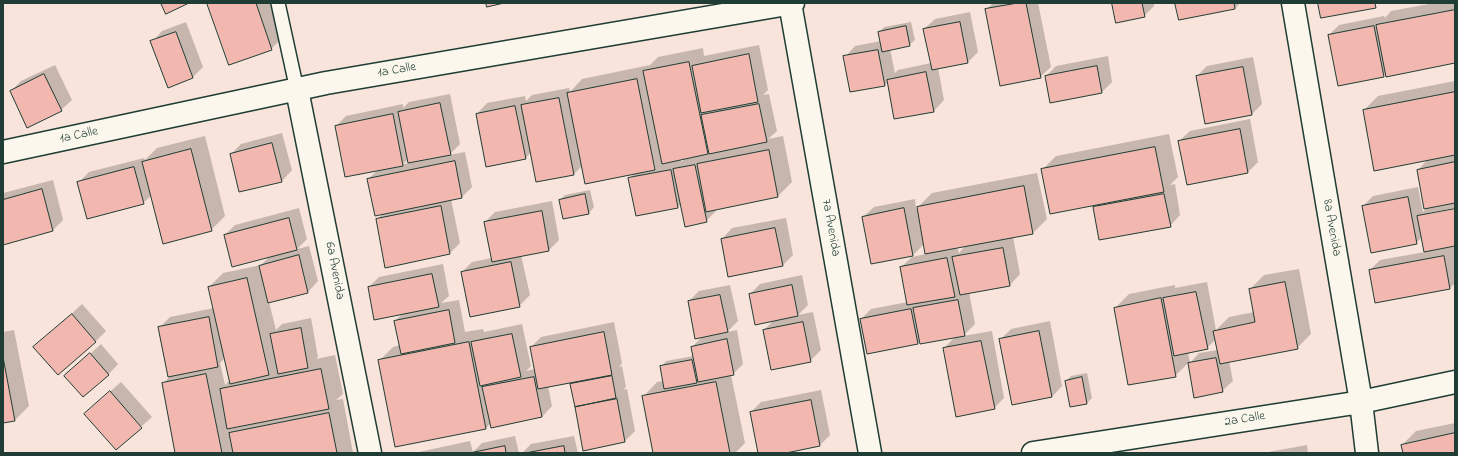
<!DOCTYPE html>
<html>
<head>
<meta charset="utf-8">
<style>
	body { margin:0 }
	#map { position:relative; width:1458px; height:456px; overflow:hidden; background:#f8e4da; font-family:"Indie Flower",sans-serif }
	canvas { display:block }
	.frame { position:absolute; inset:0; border:4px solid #1f3d34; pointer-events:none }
</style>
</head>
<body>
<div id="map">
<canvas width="1458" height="456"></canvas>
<div class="frame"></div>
</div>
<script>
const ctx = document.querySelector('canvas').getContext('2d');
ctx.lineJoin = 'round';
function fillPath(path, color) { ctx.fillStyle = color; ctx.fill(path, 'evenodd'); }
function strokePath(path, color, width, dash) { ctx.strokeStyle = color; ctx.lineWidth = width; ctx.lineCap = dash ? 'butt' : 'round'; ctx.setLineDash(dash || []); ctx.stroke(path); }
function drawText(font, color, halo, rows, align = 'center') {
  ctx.font = font + ' "Indie Flower",sans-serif'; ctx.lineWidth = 3.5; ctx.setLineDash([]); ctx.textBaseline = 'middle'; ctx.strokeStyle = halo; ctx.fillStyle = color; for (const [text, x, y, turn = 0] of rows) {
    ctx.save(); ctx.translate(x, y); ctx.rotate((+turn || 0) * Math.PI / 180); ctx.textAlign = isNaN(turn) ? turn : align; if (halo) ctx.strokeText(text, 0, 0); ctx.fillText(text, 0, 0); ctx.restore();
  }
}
const shadow = new Path2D(`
	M208,3H274L285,35L271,49Z
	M993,3H1038L1051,67L1040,77L986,10Z
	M1113,3H1154V6L1144,16Z
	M1176,3H1240L1235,9Z
	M1434,3H1455V62L1387,73L1383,76L1329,35L1339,25L1384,16L1385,18L1391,11Z
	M970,12L978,52L968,62L938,68L944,100L934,111L888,82L885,85L851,91L845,57L855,46L881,41L879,32L884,27L911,22L915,40L909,45L890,49L895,73L898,70L931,63L924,29L935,19Z
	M186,22L203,67L193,77L152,42L162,31Z
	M759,45L768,90L763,95L769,94L777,131L768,139L783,136L792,182L778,196L716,209V211L706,221L681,204L678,207L629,179L635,173L582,166L574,174L537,181L531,152L525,159L487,166L477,114L487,103L525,96L526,101L532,95L569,88L570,92L582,79L650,65L658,57L703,48L704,56ZM686,158L681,162V159Z
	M1108,56L1112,82L1102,92L1051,102L1046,76L1056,66Z
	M1253,57L1262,104L1252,114L1197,76L1207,66Z
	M55,65L72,100L61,110L11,91L21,81Z
	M1455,81V208L1429,213V215L1455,210V283L1450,288L1376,302L1370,270L1380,260L1425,252L1422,237L1416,243L1363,206L1373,196L1418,187L1423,212L1428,207L1418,170L1428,159L1364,110L1378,96Z
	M450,94L460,144L449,155L465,152L472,187L462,197L451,199L460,243L450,253L377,220L383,213L368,179L378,170L336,126L346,116L403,104V108L409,102ZM408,159L409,163L403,164Z
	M1250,119L1258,162L1248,172L1179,141L1190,131Z
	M282,133L292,170L282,181L231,154L241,144Z
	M1169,134L1178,177L1170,185L1175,184L1180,215L1170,226L1094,208L1098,204L1042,170L1056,156Z
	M205,136L225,216L211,230L152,195L143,203L78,183L89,172L144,158L145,160L157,148Z
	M1037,173L1047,219L1033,233L1013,237L1020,274L1010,285L969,292L975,324L963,336L992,331L1004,398L994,408L944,348L956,336L921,340L918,343L861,319L871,309L908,302L901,267L912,257L926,254L924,244L913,255L872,263L863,217L874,207L915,199L916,209L932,193ZM965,246L959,253L957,247Z
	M53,180L63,220L53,230L3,243V193Z
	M590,190L594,207L589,213L560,200L565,195Z
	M552,201L559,240L549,250L521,255L530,295L519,306L462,272L472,262L492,258L485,222L495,212Z
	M299,208L307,239L297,249L309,246L318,281L308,292L269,302L276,330L282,324L311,318L318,357L316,359L335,355L343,394L336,400L343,399L353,453H176L163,384L171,375L160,327L170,317L214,308L209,287L223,273L261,265L270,256L225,235L235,225ZM225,358L230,380L225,385L220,363Z
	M786,218L793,255L783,265L729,276L722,239L732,228Z
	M443,264L449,296L441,303L459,300L465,332L483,329L484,332L522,324L531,366L526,371L535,369L531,347L541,337L614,322L622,363L619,367L622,366L626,387L623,390L627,389L635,431L625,441L584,450L571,384L574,381L548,386L552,406L542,417L491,423L486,428L396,445L379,361L393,347L400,345L395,321L402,314L369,287L379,277Z
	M1299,269L1311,334L1297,348L1229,361L1233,381L1222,391L1195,397L1189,362L1175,376L1115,308L1129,294L1175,285V288L1207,282L1216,330L1229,317L1254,312L1250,289L1264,275ZM1216,339L1218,350L1199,353L1190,363L1188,352L1207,348Z
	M802,275L808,305L798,315L813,312L821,350L810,361L764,330L774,320L750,294L760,284Z
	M730,285L738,321L727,332L737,330L743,364L733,374L731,375L745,443L735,453H654L643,397L657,382L664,381L661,367L666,361L694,356L692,347L703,336L689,301L699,291Z
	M82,304L106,331L95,342L35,347Z
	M1050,321L1062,386L1052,397L1013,404L1000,340L1011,329Z
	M14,330L29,406L15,420L3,422V332Z
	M101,344L118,364L108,375L66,376Z
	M1087,373L1092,398L1087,403L1066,381L1071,376Z
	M121,382L152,417L116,449L96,404Z
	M821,390L830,435L820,445L781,453H759L751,412L761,402Z
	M1455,423V453H1404L1402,445L1416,431Z
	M515,436L519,453H414L470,441L473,452L482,443Z
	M574,436L578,453H522L531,444Z
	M1307,445L1308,453H1263Z`);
const building = new Path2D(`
	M161,3H189L166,14Z
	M207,3H256L272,50L229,65Z
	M486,3H504L487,7Z
	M1018,3H1026L1041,78L1000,86L985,9Z
	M1112,3H1142L1145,17L1116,23Z
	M1175,3H1234L1235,9L1179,20Z
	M1318,3H1375L1376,8L1321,18Z
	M1455,10V63L1386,77L1376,25Z
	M960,22L968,63L932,70L923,29Z
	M906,26L910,46L882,52L878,32Z
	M1374,26L1384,77L1338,86L1328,35Z
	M176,32L193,78L168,88L150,41Z
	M878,50L885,86L850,92L843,56Z
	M749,54L758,102L701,113L692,66Z
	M689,62L708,154L662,164L643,71Z
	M1097,66L1102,93L1050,103L1045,76Z
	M1243,67L1252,115L1205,124L1196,76Z
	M926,72L934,112L894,119L887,80Z
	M44,74L62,111L27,128L10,91Z
	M637,79L655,170L585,184L567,93Z
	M1455,92V155L1374,171L1363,110Z
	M559,98L574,175L536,182L521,105Z
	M440,103L451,155L408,163L398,112Z
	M759,104L767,142L709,154L701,115Z
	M515,106L526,159L486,167L476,114Z
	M393,114L403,166L345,177L335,126Z
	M1240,129L1248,173L1187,185L1178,141Z
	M272,143L282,182L239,192L230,154Z
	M1155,147L1164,192L1050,214L1041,169Z
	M191,149L212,231L163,244L142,162Z
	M769,150L778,197L706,212L697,164Z
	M455,161L462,198L375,216L367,179Z
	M1455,162V203L1424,209L1417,170Z
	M695,165L707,222L685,227L673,169Z
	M134,167L144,204L87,219L77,182Z
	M671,170L678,208L636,216L628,178Z
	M1024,186L1033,234L925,254L917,207Z
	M42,189L53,231L3,245V200Z
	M585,194L589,214L563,219L559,200Z
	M1164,194L1171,227L1099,240L1093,207Z
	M1408,197L1417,244L1371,253L1362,206Z
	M441,206L450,254L385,268L376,219Z
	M904,208L913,256L871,264L862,217Z
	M1455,209V246L1424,252L1417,216Z
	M542,211L549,251L492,262L484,222Z
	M289,218L297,250L232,267L224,235Z
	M775,228L783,266L728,277L721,239Z
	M1003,248L1010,286L960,295L952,257Z
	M299,255L308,293L268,303L259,266Z
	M1444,256L1450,289L1375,303L1369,270Z
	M947,258L955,297L907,305L900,267Z
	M511,262L520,307L470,317L461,272Z
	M432,274L439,307L374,320L368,287Z
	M247,278L269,375L230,384L208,287Z
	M1285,282L1298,349L1220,364L1213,331L1255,322L1249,289Z
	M792,285L798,316L755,325L749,294Z
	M1196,292L1208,349L1174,356L1163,298Z
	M720,295L728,332L695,339L688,301Z
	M1161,298L1176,377L1128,385L1114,308Z
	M958,300L965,336L920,344L913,308Z
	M911,309L918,344L867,354L860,319Z
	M449,310L455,343L401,354L394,321Z
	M72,314L96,342L58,375L33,347Z
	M209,317L218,367L168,377L158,327Z
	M803,322L811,362L771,370L763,330Z
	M301,328L308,368L278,374L270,334Z
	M1039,331L1052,397L1012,405L999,339Z
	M604,332L612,375L538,389L530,347Z
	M512,334L521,377L480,386L471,342Z
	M727,339L734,375L698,382L691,347Z
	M981,341L995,409L956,417L943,348Z
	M469,342L486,429L395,447L378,360Z
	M90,353L109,375L83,397L64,376Z
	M3,357L15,421L3,423Z
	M1216,358L1223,392L1194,398L1188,363Z
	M692,360L697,383L664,389L660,366Z
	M321,369L329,409L227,429L220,389Z
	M206,374L222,453H175L162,383Z
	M612,376L616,398L575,407L570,384Z
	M534,377L542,417L491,428L482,387Z
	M1082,377L1087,404L1070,407L1065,381Z
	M716,382L730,453H653L642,396Z
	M110,391L142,428L116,450L84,414Z
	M617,399L625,442L583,451L575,407Z
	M811,400L820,446L786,453H758L750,412Z
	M329,413L337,453H233L229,433Z
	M1455,433V453H1403L1401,445Z
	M505,446L506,453H470Z
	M564,446L565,453H526Z`);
const service = new Path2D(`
	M278,3L297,90`);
const minor = new Path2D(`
	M790,3L870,453
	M1293,3L1361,402L1367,453
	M297,90L370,453
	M3,152L326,83L793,3
	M1033,453L1361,402L1455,382`);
const streetNames = [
	["1a Calle",397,71,-10],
	["1a Calle",79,136,-12],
	["7a Avenida",830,228,80],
	["8a Avenida",1331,228,80],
	["6a Avenida",334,271,79],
	["2a Calle",1245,420,-9]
];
fillPath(shadow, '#0003');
fillPath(building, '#f2b7af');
strokePath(building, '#1f3d34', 1);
strokePath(service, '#1f3d34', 16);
strokePath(minor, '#1f3d34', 25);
strokePath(service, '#fbf7ec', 13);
strokePath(minor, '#fbf7ec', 22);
drawText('13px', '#1f3d34', '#fbf7ec', streetNames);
</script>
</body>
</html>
